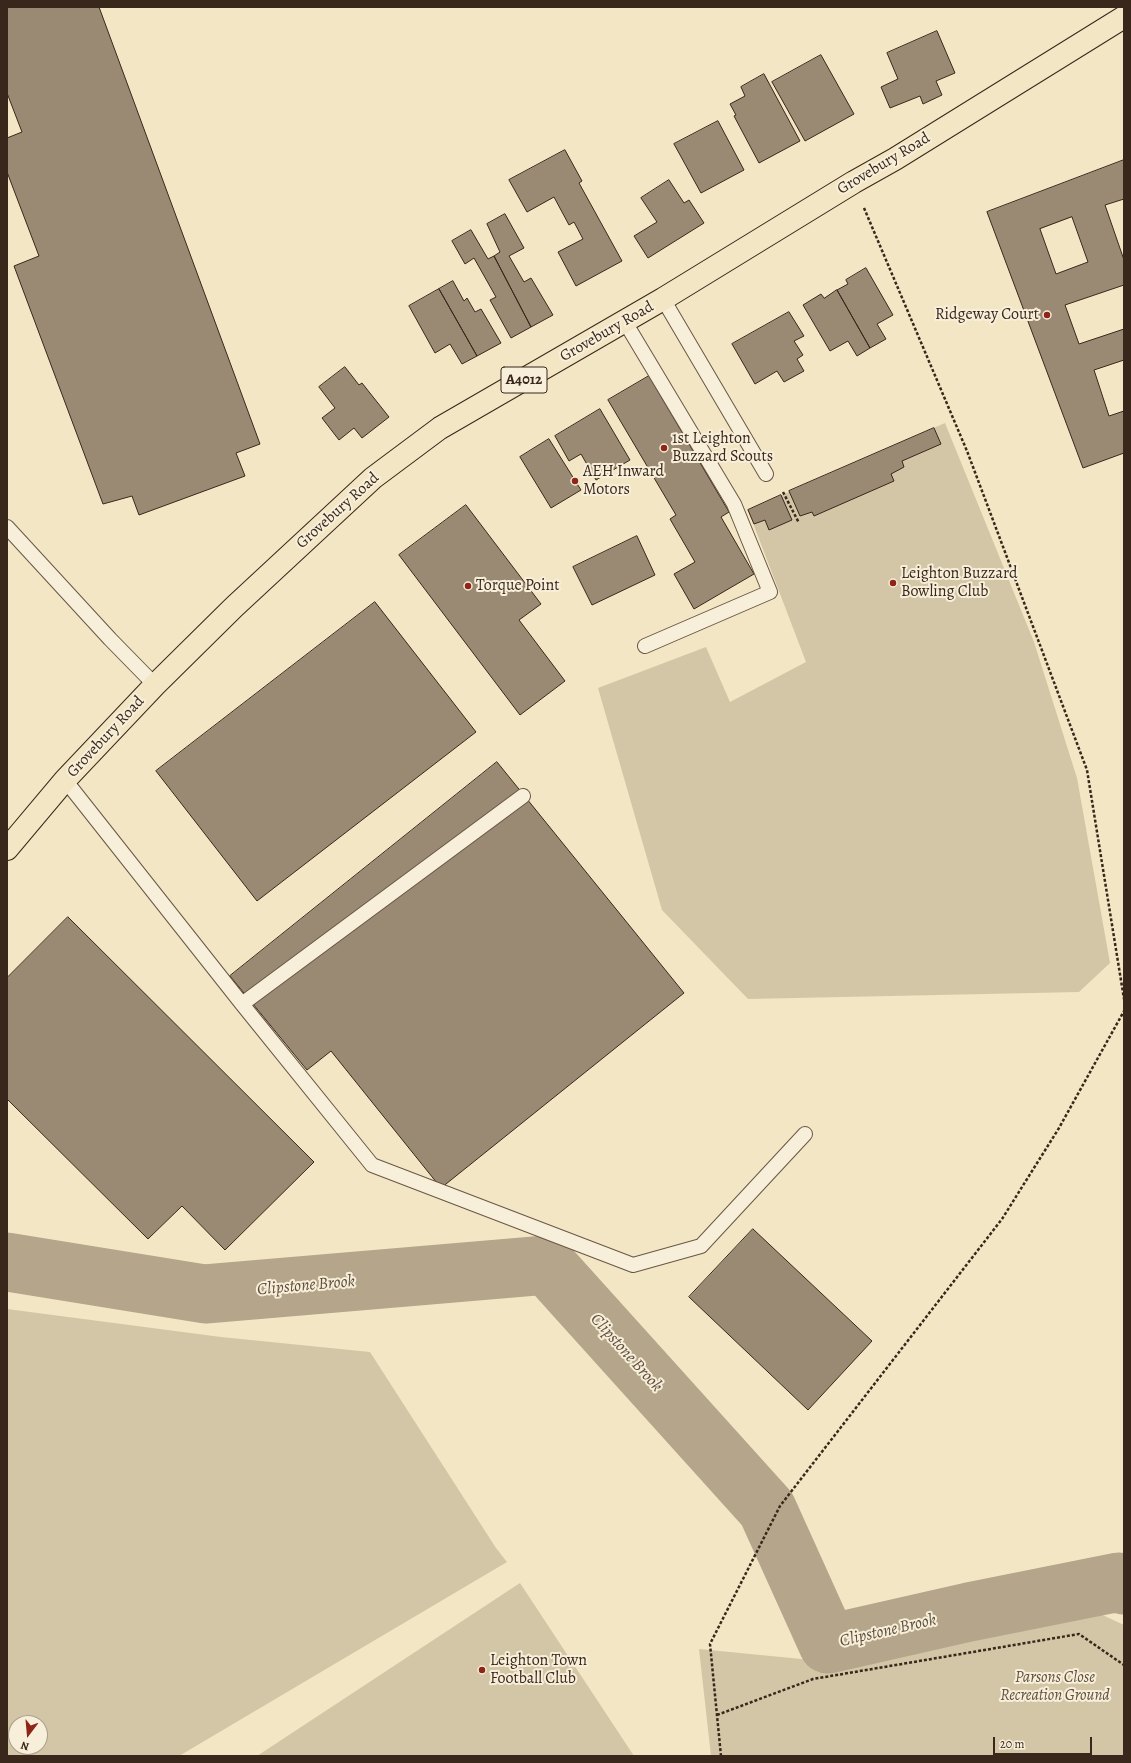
<!DOCTYPE html>
<html>
<head>
<meta charset="utf-8">
<style>
	body { margin:0 }
	#map { position:relative; width:1131px; height:1763px; overflow:hidden; background:#f3e6c4; font-family:Alegreya,serif }
	canvas { display:block }
	.frame { position:absolute; inset:0; border:8px solid #39271b; pointer-events:none }
	.north { position:absolute; left:8px; top:1715px; width:40px; height:40px; box-sizing:border-box; background:#f7efd9; border:1px solid #ab9f8d; border-radius:50%; rotate:196deg; font-size:11px; font-weight:700; line-height:16px; text-align:center; color:#39271b }
	.north::after { content:''; display:block; margin:auto; width:14px; height:18px; background:#8f2418; clip-path:polygon(50% 0,100% 100%,50% 72%,0 100%) }
	.scale { position:absolute; left:993px; top:1737px; width:99px; height:18px; box-sizing:border-box; border:2px solid #39271b; border-top:0; padding-left:5px; font-size:12px; line-height:14px; white-space:nowrap; color:#39271b; -webkit-text-stroke:3px #f7efd9; paint-order:stroke }
</style>
</head>
<body>
<div id="map">
<canvas width="1131" height="1763"></canvas>
<div class="frame"></div>
<div class="north">N</div>
<div class="scale">20 m</div>
</div>
<script>
const ctx = document.querySelector('canvas').getContext('2d');
ctx.lineJoin = 'round';
function fillPath(path, color) { ctx.fillStyle = color; ctx.fill(path, 'evenodd'); }
function strokePath(path, color, width, dash) { ctx.strokeStyle = color; ctx.lineWidth = width; ctx.lineCap = dash ? 'butt' : 'round'; ctx.setLineDash(dash || []); ctx.stroke(path); }
function drawText(font, color, halo, rows, align = 'center') {
  ctx.font = font + ' Alegreya,serif'; ctx.lineWidth = 4; ctx.setLineDash([]); ctx.textBaseline = 'middle'; ctx.strokeStyle = halo; ctx.fillStyle = color; for (const [text, x, y, turn = 0] of rows) {
    ctx.save(); ctx.translate(x, y); ctx.rotate((+turn || 0) * Math.PI / 180); ctx.textAlign = isNaN(turn) ? turn : align; if (halo) ctx.strokeText(text, 0, 0); ctx.fillText(text, 0, 0); ctx.restore();
  }
}
const green = new Path2D(`
	M945,423L1034,642L1077,778L1110,963L1079,992L748,999L662,910L598,688L706,647L730,702L806,662L748,510Z
	M7,1309L221,1337L370,1352L496,1548L507,1562L179,1756H7ZM16,1723H40V1747H16Z
	M520,1583L634,1756H257Z
	M1092,1610L1124,1625V1756H711L699,1649L822,1661Z`);
const river = new Path2D(`
	M7,1262L205,1294L547,1265L767,1509L828,1644L969,1612L1119,1582L1124,1585`);
const building = new Path2D(`
	M7,7H99L260,444L236,453L245,476L139,515L132,496L103,504L14,266L39,256L7,172V138L22,132L7,93Z
	M937,31L955,73L936,81L942,95L923,104L920,96L890,108L881,87L898,79L887,53Z
	M821,55L854,114L805,141L772,82Z
	M764,74L800,141L759,163L734,116L736,115L730,104L745,96L741,87Z
	M718,121L744,170L701,193L674,144Z
	M565,150L582,181L579,183L622,261L576,286L558,252L583,239L574,222L569,225L554,197L527,212L509,180Z
	M1124,160V199L1105,205L1124,260V285L1065,305L1079,344L1124,329V360L1094,370L1109,416L1124,411V453L1083,468L987,212ZM1072,217L1088,262L1056,274L1040,229Z
	M669,180L684,203L689,200L704,223L648,258L634,236L657,222L641,198Z
	M505,214L524,248L509,256L524,282L531,278L553,315L531,327L494,256L500,252L487,224Z
	M471,230L488,259L494,256L531,327L511,338L490,300L496,297L474,258L465,264L452,241Z
	M866,268L893,315L877,324L886,339L870,348L837,290L848,284L846,280Z
	M453,281L464,301L467,298L475,312L481,309L501,343L477,356L439,289Z
	M439,289L477,356L462,364L450,344L435,353L409,306Z
	M837,290L870,348L857,356L848,341L830,351L803,305L821,294L824,298Z
	M789,312L804,336L794,341L803,355L797,359L804,371L784,382L777,371L755,384L732,344Z
	M345,367L359,385L362,383L389,417L362,438L354,428L339,440L322,418L335,408L319,387Z
	M649,376L729,512L721,517L754,574L694,609L674,574L695,562L670,519L676,515L608,400Z
	M600,409L630,460L596,480L581,454L569,461L555,436Z
	M934,428L941,444L902,461L904,467L891,474L894,481L814,516L812,512L800,516L789,491Z
	M549,439L581,490L551,508L520,457Z
	M781,495L792,520L769,530L765,520L754,524L748,510Z
	M466,505L541,604L519,620L565,681L520,715L399,555Z
	M637,536L655,575L592,605L573,567Z
	M375,602L476,732L257,901L156,771Z
	M497,762L684,993L441,1188L331,1051L307,1070L230,976Z
	M68,917L314,1162L225,1250L182,1206L148,1239L7,1099V978Z
	M753,1229L872,1341L808,1410L689,1297Z`);
const path = new Path2D(`
	M864,208L967,451L1087,770L1124,999
	M783,492L799,523
	M717,1715L813,1679L1079,1634L1124,1665
	M721,1756L710,1644L780,1506L1002,1219L1059,1128L1124,1011`);
const service = new Path2D(`
	M663,299L766,474
	M625,322L734,504L770,592L645,646
	M7,527L110,639L155,685
	M65,780L242,1004L372,1165L633,1265L701,1246L805,1134
	M242,1004L523,796`);
const primary = new Path2D(`
	M7,849L65,780L155,685L234,607L373,478L440,428L663,299L854,182L895,159L1124,17`);
const markers = [
	[1047,315,4,"#8f2418"],
	[664,448,4,"#8f2418"],
	[575,481,4,"#8f2418"],
	[893,583,4,"#8f2418"],
	[468,586,4,"#8f2418"],
	[482,1670,4,"#8f2418"]
];
const shields = [
	[524,380,46]
];
const shieldNames = [
	["A4012",524,380]
];
const streetNames = [
	["Grovebury Road",884,164,-31],
	["Grovebury Road",607,332,-30],
	["Grovebury Road",338,511,-42],
	["Grovebury Road",106,737,-47]
];
const poiNames = [
	["Ridgeway Court",1039,315,"right"],
	["1st Leighton",672,439],
	["Buzzard Scouts",672,457],
	["AEH Inward",583,472],
	["Motors",583,490],
	["Leighton Buzzard",901,574],
	["Bowling Club",901,592],
	["Torque Point",476,586],
	["Leighton Town",490,1661],
	["Football Club",490,1679]
];
const parkNames = [
	["Parsons Close",1055,1678],
	["Recreation Ground",1055,1696]
];
const waterNames = [
	["Clipstone Brook",306,1286,-5],
	["Clipstone Brook",626,1353,48],
	["Clipstone Brook",888,1631,-13]
];
fillPath(green, '#d3c6a7');
strokePath(river, '#b4a58b', 59);
fillPath(building, '#9a8a73');
strokePath(building, '#39271b', 1);
strokePath(service, '#685745', 16);
strokePath(primary, '#39271b', 24);
strokePath(path, '#39271b', 2.5, [3, 2]);
strokePath(service, '#f7efd9', 14);
strokePath(primary, '#f3e6c4', 22);
for (const [x, y, r, color] of markers) { const dot = new Path2D(); dot.arc(x, y, r, 0, 2 * Math.PI); ctx.fillStyle = color; ctx.fill(dot); strokePath(dot, '#f7efd9', 1.5); }
for (const [x, y, w] of shields) { const box = new Path2D(); box.roundRect(x - w / 2, y - 13, w, 26, 3); ctx.fillStyle = '#f7efd9'; ctx.fill(box); strokePath(box, '#39271b', 1); }
drawText('bold 15px', '#39271b', null, shieldNames);
drawText('16px', '#39271b', '#f7efd9', streetNames);
drawText('16px', '#39271b', '#f7efd9', poiNames, 'left');
drawText('italic 16px', '#604f3e', '#f7efd9', parkNames);
drawText('italic 17px', '#5e4d3d', '#f7efd9', waterNames);
</script>
</body>
</html>
